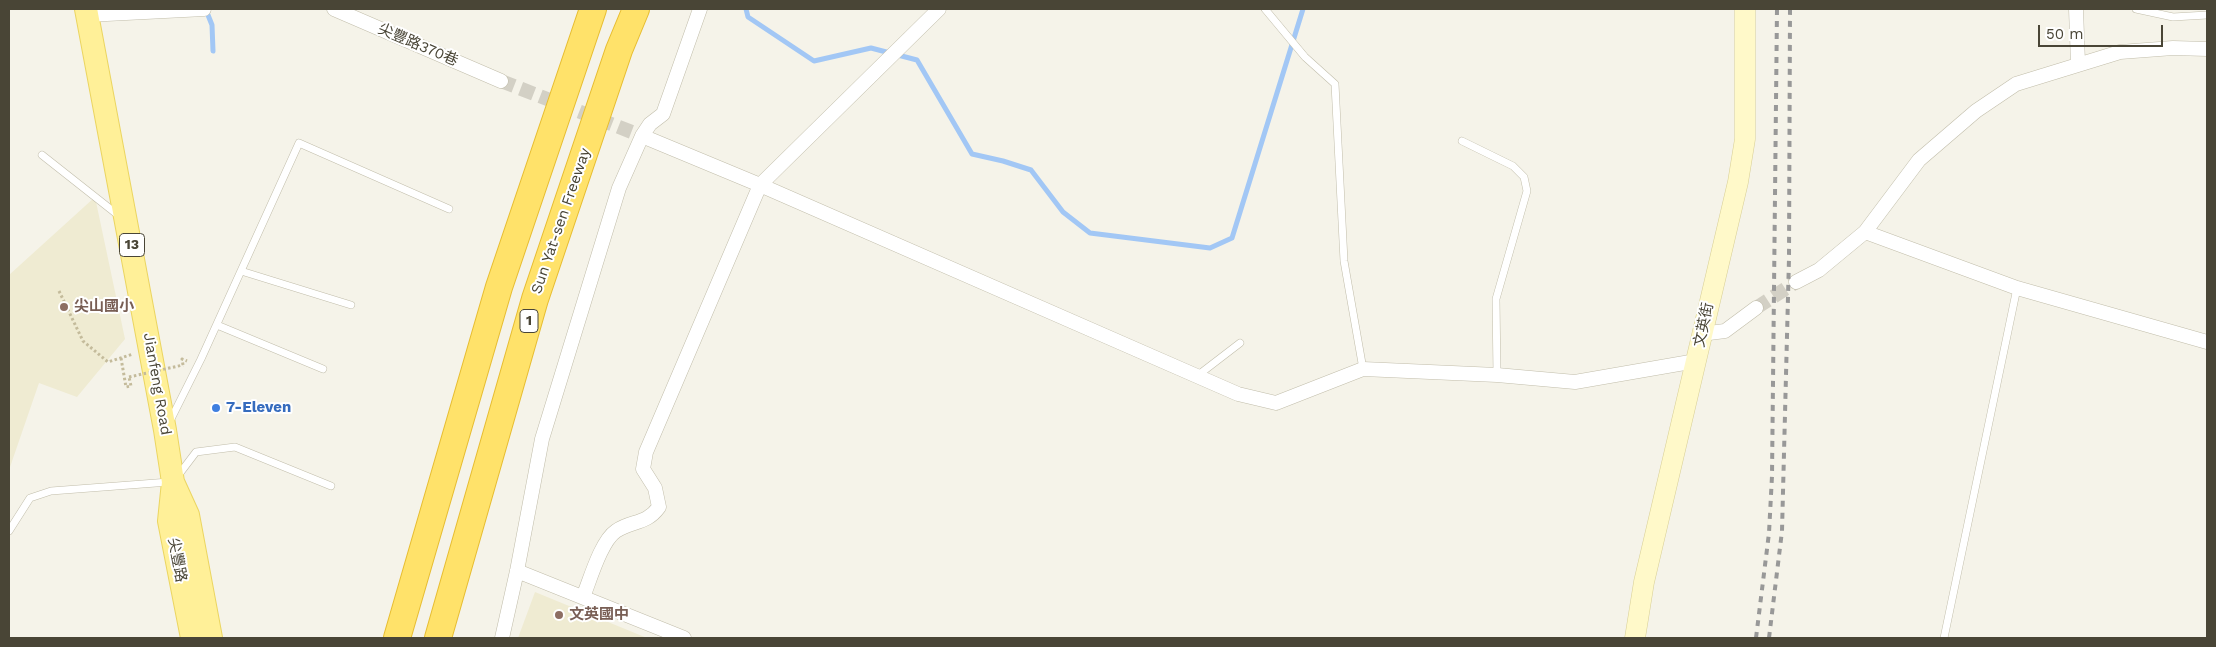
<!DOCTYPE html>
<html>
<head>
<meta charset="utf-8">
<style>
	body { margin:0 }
	#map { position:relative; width:2216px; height:647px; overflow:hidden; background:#f5f3e9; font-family:"Work Sans",sans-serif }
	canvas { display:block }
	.frame { position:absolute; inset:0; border:10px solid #494536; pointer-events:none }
	.scale { position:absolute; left:2038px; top:25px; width:125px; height:22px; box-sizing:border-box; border:2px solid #494536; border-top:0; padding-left:6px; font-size:15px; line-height:18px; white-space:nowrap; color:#494536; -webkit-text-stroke:4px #fff; paint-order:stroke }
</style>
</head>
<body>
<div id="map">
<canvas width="2216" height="647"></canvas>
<div class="frame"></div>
<div class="scale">50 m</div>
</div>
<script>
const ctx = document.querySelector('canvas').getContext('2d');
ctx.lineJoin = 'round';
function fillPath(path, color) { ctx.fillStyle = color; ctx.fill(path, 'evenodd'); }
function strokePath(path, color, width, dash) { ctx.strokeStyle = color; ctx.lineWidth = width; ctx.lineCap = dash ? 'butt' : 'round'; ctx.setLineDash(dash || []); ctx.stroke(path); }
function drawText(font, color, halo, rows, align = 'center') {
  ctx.font = font + ' "Work Sans","Noto Sans TC",sans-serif'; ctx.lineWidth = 4; ctx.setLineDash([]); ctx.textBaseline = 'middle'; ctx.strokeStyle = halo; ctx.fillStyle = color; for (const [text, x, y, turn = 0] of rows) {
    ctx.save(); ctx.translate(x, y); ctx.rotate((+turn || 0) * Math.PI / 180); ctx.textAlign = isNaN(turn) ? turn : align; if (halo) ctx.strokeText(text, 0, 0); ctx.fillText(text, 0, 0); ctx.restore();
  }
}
const education = new Path2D(`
	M95,197L125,339L77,397L39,383L9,470V275Z
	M535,592L647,638H518Z`);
const stream = new Path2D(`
	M746,9L748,17L814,61L871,48L917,60L972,154L1003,161L1031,170L1063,212L1090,233L1210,248L1232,238L1303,9
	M206,10L212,25L213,51`);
const streetTunnel = new Path2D(`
	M501,81L642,136
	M1756,308L1796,282`);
const path = new Path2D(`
	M59,291L83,341L108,362L133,354
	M121,358L126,387L131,386L129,377
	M183,365L182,359L187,361`);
const lane = new Path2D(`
	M1265,9L1305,57L1335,84L1344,261L1363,369
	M2136,9L2173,17L2207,15
	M1462,141L1513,166L1524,177L1527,191L1496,299L1497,375
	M42,155L118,215
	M241,271L351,305
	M217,325L323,369
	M1197,376L1240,343
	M169,423L201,359L299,143L449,209
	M177,477L196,452L235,447L331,486
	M9,531L30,498L51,491L169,482
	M1944,638L2017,288`);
const street = new Path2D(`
	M334,9L501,81
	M2076,9L2078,63
	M87,15L204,9
	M642,136L760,185L1238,394L1276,403L1363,369L1497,375L1575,382L1696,361
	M1865,232L2017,288L2207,342
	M1796,282L1819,270L1865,232L1919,160L1976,111L2016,84L2120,52L2173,48L2207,49
	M1701,334L1725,331L1756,308
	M517,571L684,638
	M583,597C590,580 601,541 616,531C632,520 646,525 659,507L655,488L643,469L646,452L760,185L939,9
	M502,638L517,571L542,439L619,188L642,136L650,124L663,114L700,9`);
const secondary = new Path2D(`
	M1635,638L1644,582L1738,182L1745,139V9`);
const primary = new Path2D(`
	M86,9L165,430L173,482L169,521L192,638
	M173,482L188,515L211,638`);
const highway = new Path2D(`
	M397,638L499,287L593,9
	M438,638L535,299L619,50L636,9`);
const rail = new Path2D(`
	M1756,638L1769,533L1772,476L1777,9
	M1769,638L1782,531L1789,258L1790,9`);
const pathBridge = new Path2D(`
	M129,377L183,365`);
const markers = [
	[64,307,5,"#8d6e63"],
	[216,408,5,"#3f7fe0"],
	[559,615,5,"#8d6e63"]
];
const shields = [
	[132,245,25],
	[529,321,18]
];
const shieldNames = [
	["13",132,245],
	["1",529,321]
];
const streetNames = [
	["尖豐路370巷",418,45,23],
	["Sun Yat-sen Freeway",561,221,-71],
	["文英街",1704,325,-78],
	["Jianfeng Road",157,384,80],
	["尖豐路",177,560,79]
];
const educationNames = [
	["尖山國小",74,307],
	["文英國中",569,615]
];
const shopNames = [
	["7-Eleven",226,408]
];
fillPath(education, '#efebd2');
strokePath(stream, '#a2c7f5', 5);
strokePath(streetTunnel, '#d3d0c5', 14, [14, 7]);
strokePath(lane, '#c1bdaa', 8);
strokePath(street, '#c1bdaa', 15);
strokePath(secondary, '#d8cf96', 21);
strokePath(primary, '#ebd561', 24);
strokePath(highway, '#e7bd31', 28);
strokePath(path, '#c4bb9b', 3, [2.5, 2.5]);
strokePath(lane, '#fff', 7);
strokePath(street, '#fff', 14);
strokePath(secondary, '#fff9c9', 20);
strokePath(primary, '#fff098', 22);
strokePath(highway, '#ffe26a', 26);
strokePath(rail, '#989898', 4, [6, 6]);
strokePath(pathBridge, '#c4bb9b', 3, [2.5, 2.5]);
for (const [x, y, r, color] of markers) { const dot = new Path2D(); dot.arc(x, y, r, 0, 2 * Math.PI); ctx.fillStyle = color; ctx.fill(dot); strokePath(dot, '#fff', 2); }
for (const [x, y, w] of shields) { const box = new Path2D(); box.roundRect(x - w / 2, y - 11.5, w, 23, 4); ctx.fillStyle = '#fff'; ctx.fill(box); strokePath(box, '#494536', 1); }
drawText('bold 14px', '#494536', null, shieldNames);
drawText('15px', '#494536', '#fff', streetNames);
drawText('bold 15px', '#785e54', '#fff', educationNames, 'left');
drawText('bold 15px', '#366cbe', '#fff', shopNames, 'left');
</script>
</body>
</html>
